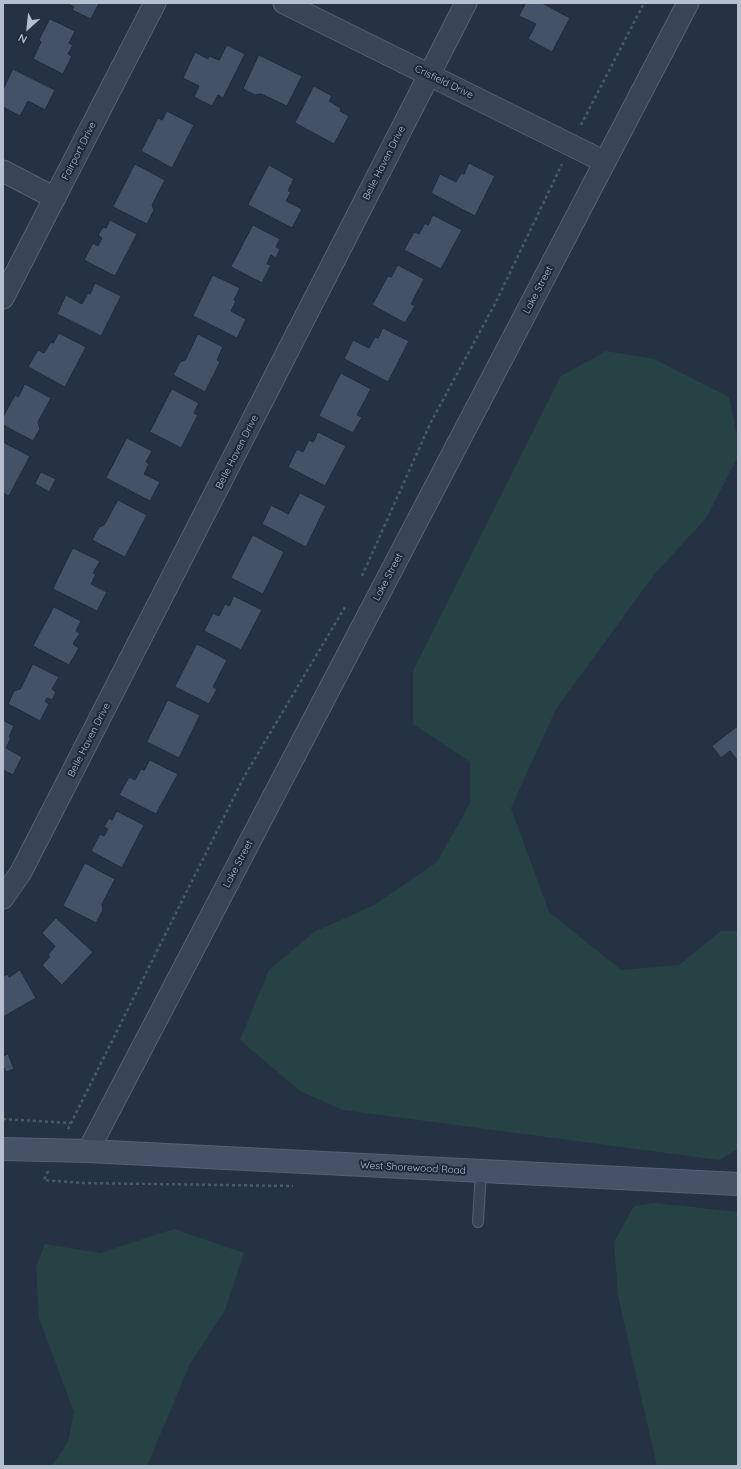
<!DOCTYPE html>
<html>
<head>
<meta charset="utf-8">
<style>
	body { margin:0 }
	#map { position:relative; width:741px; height:1469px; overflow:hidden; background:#243244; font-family:Quicksand,sans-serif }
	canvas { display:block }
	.frame { position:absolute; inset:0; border:4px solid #b6bfcd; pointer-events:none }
	.north { position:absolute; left:8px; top:8px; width:40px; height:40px; -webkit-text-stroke:3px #1d2939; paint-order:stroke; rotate:207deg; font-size:11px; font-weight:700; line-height:16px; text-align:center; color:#b6bfcd }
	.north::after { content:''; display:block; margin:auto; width:14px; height:18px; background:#b6bfcd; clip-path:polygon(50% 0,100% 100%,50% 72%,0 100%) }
</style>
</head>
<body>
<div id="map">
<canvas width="741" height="1469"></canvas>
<div class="frame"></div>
<div class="north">N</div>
</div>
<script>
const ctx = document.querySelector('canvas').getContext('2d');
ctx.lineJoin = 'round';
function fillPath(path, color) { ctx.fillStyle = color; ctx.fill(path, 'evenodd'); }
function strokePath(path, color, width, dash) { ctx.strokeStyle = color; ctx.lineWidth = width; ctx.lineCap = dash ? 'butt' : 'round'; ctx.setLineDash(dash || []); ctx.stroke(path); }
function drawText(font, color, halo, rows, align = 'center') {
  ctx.font = font + ' Quicksand,sans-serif'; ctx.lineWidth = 4; ctx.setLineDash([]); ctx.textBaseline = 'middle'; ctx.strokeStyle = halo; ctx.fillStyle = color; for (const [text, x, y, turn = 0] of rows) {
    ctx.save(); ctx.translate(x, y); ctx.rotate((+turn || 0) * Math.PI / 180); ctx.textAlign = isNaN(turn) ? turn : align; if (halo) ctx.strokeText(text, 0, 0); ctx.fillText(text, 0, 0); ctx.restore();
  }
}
const green = new Path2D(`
	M606,351L654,359L729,397L738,440V456L707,517L654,575L556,709L511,808L549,912L621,970L679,965L721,931H738V1149L719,1160L343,1110L300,1091L240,1040L269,970L314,932L374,905L437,862L470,803V762L413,724V671L561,376Z
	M654,1203L738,1212V1466H657L618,1296L614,1242L634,1206Z
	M174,1229L244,1253L225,1310L190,1364L147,1466H52L68,1442L74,1412L39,1318L36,1267L45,1244L100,1253Z`);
const building = new Path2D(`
	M66,3H99L91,19L72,10L74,7Z
	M526,3H542L570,18L552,52L528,39L536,24L519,16Z
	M50,19L75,31L69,43L73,45L68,54L72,56L63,74L33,59L41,42L39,40Z
	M227,45L245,54L223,98L218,95L212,106L194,97L199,86L183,78L195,52L208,59L209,56L219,60Z
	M259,55L302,76L287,106L261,94L255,95L243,89Z
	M13,69L55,90L45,110L28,101L20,116L3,107V90Z
	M314,86L332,96L329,101L341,108L340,111L349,116L334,144L295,123Z
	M167,111L194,125L172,168L141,151L158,118L162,120Z
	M469,163L495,176L475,216L431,193L440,174L456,182L461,173L464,174Z
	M135,164L165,180L152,205L154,210L147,224L113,207Z
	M269,165L294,179L288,191L291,192L286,201L302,209L292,228L248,205Z
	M433,215L462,230L441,269L404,250L414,232L419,234L425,223L428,225Z
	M110,220L137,234L115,276L84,260L93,243L98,246L102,238L98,235L103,227L106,228Z
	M253,225L280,239L276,247L280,249L276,258L271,255L267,264L271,265L262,283L231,267Z
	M398,265L424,279L411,304L415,306L405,323L372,305L388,276L391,277Z
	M213,275L240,288L234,300L236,301L231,311L246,319L237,338L193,316Z
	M95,283L121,296L101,336L57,314L66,295L82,304L88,293L90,294Z
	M383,328L409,341L388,382L344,359L353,340L369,348L375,337L378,338Z
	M59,333L86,347L65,387L28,367L38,350L44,353L51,342L53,343Z
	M198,334L223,347L217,360L220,362L205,392L173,375L180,362L185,360Z
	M341,373L371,389L357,415L362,417L353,433L319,416Z
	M25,384L51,398L38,422L40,429L33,441L3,425V417L15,395L18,397Z
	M172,389L199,403L194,413L198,415L181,448L150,432Z
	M318,432L346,446L325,486L288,467L297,449L303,452L309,440L313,442Z
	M127,438L152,451L146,462L149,464L144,474L160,482L150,501L106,478Z
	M3,442L30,456L9,496L3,493Z
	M41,472L56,479L49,492L35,484Z
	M300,493L326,506L306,547L262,524L271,505L288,514Z
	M118,500L147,515L125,557L92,540L99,527L104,525Z
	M253,535L284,552L263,594L231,578Z
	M73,548L100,561L93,573L96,574L91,584L107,592L97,611L53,589Z
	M234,596L262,610L241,650L204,631L213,613L219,616L225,604L229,606Z
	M54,607L81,621L76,631L80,633L73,644L79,648L69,665L33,646Z
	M197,644L227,660L213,687L217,689L209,704L175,687Z
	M33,664L59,677L52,689L56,692L52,700L47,698L45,701L49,704L40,721L8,704L14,691L20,689Z
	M168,700L200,715L179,758L147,742Z
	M3,720L14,726L9,737L11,738L6,748L22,757L13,775L3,770Z
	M738,726V761L730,751L721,758L712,746Z
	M150,760L178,774L156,814L119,795L129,777L135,780L141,769L144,770Z
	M117,811L144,825L122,868L91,851L100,834L104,836L108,829L104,827L109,818L112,820Z
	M85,863L115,879L102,904L103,910L96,923L63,906Z
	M56,918L93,952L62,985L42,965L50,957L48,955L55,946L42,933Z
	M20,970L36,998L3,1017V977L7,974L9,977Z
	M8,1054L14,1069L6,1072L3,1066V1057Z`);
const path = new Path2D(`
	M581,125L644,3
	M362,576L431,422L496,302L562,164
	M3,1119L70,1123
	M68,1129L244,777L345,607
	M48,1171L44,1180L82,1183L293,1186`);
const service = new Path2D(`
	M478,1222L481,1171`);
const minor = new Path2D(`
	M284,3L605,162
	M3,171L55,198
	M3,298L155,3
	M3,898L21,872L466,3
	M88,1151L688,3`);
const secondary = new Path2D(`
	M3,1149L88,1151L738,1184`);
const streetNames = [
	["Crisfield Drive",444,82,26],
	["Fairport Drive",79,151,-63],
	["Belle Haven Drive",384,163,-63],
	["Lake Street",538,290,-62],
	["Belle Haven Drive",237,452,-63],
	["Lake Street",388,577,-62],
	["Belle Haven Drive",89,740,-63],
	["Lake Street",238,864,-62],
	["West Shorewood Road",413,1168,3]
];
fillPath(green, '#264245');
fillPath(building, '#435267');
strokePath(building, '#1f2b3b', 1);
strokePath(service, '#576271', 12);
strokePath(minor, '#576271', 23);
strokePath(secondary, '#576271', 24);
strokePath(path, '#445f61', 2.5, [3, 3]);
strokePath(service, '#394454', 10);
strokePath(minor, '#394454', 21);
strokePath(secondary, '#465367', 22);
drawText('10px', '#b6bfcd', '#1d2939', streetNames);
</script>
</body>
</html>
